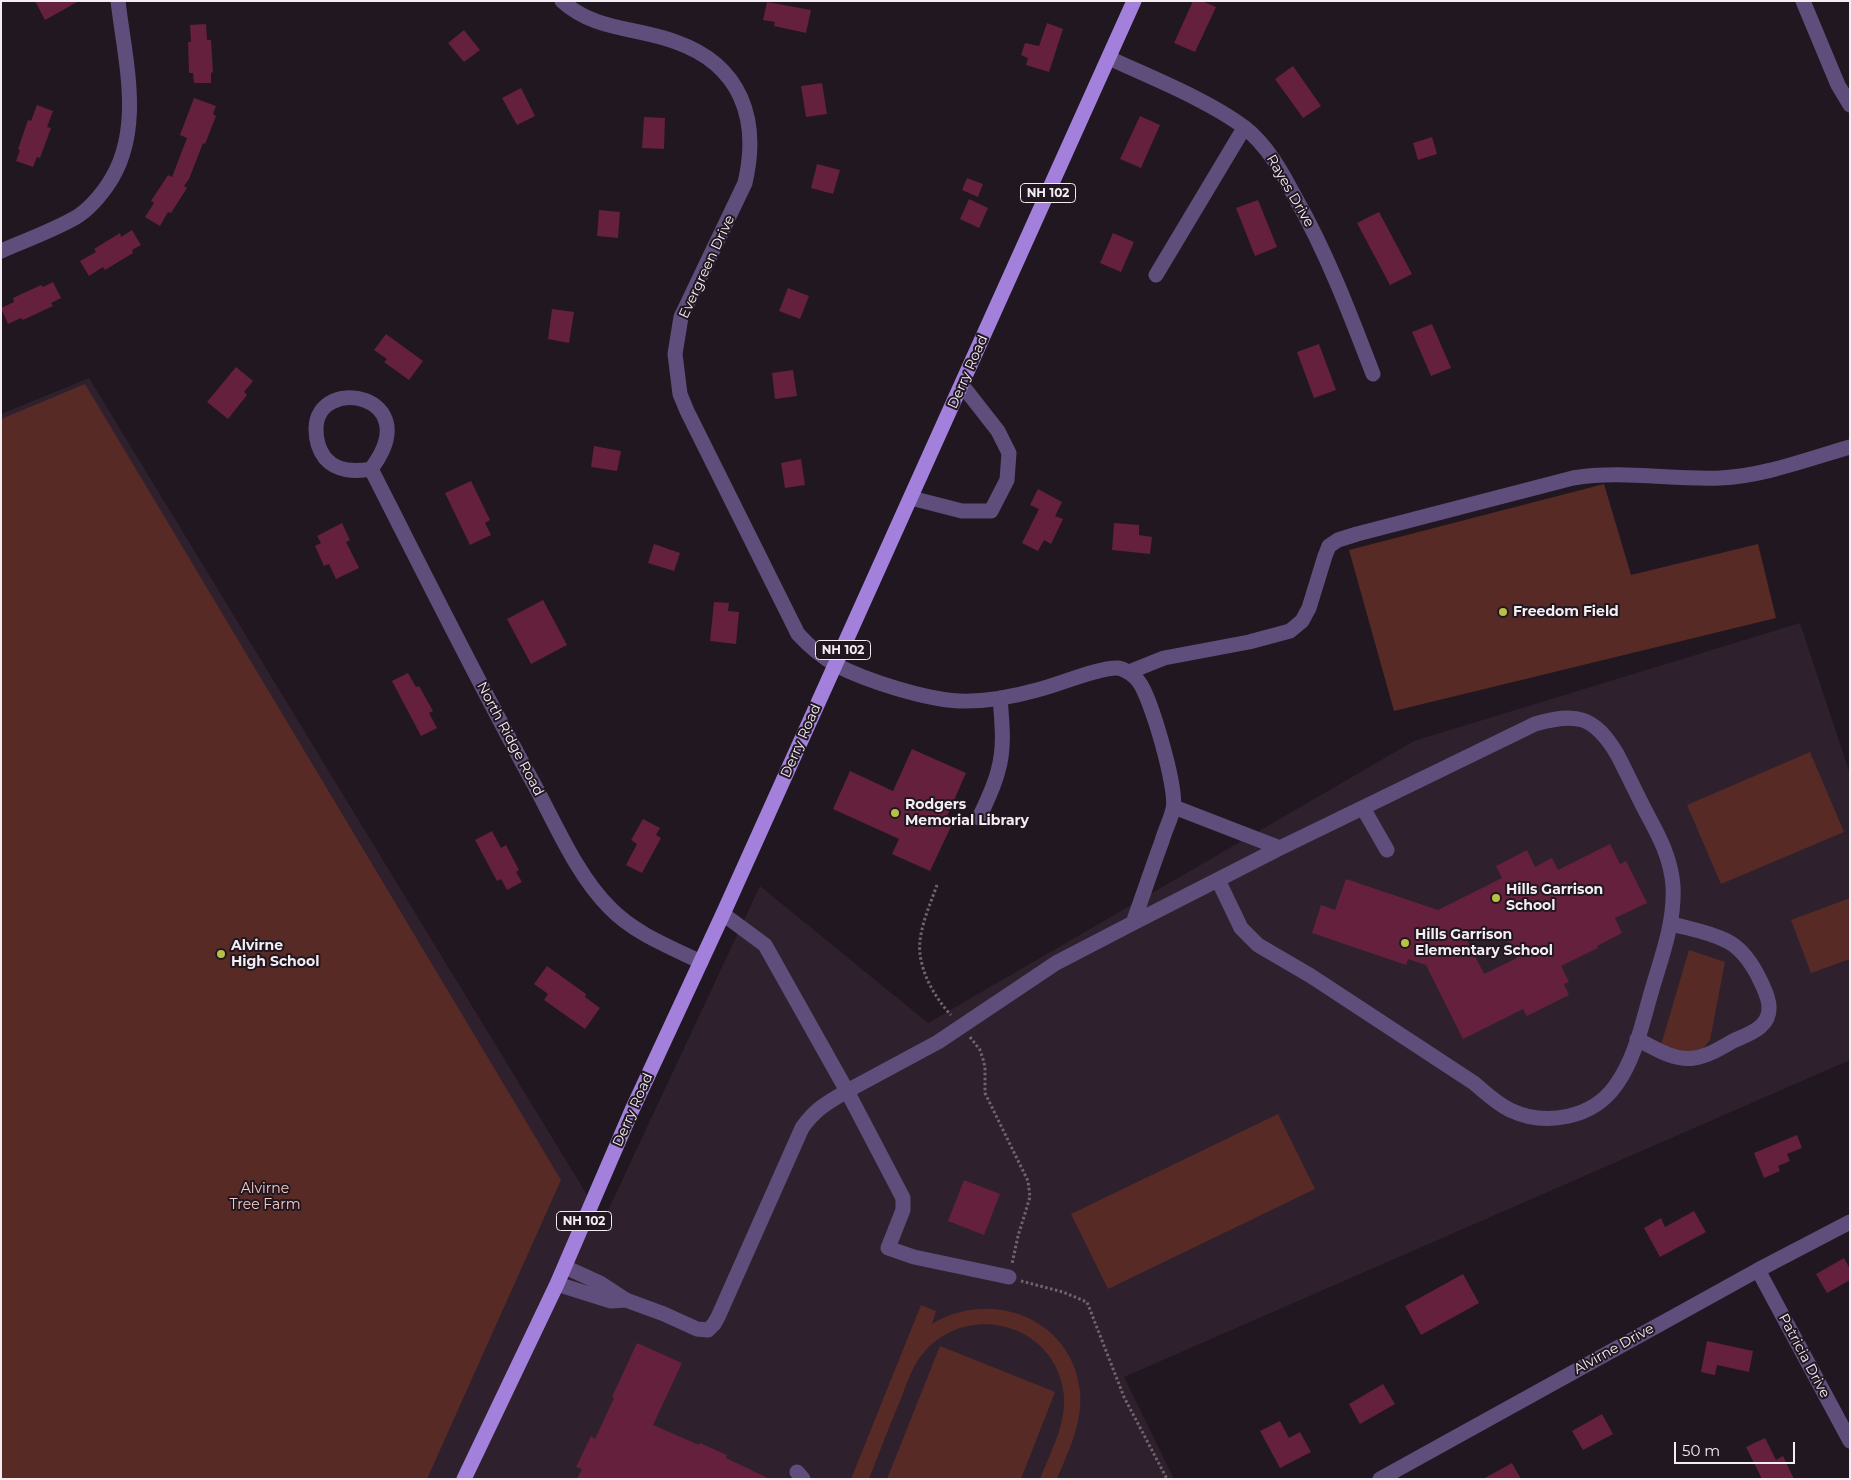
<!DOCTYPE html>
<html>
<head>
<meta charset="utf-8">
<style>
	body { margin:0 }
	#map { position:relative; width:1851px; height:1480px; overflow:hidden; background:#211720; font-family:Montserrat,sans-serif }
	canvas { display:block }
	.frame { position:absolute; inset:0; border:2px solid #f3edf2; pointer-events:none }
	.scale { position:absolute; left:1674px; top:1442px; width:121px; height:22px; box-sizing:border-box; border:2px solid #f3edf2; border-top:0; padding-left:6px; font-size:15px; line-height:18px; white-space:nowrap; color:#f3edf2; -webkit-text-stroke:4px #211720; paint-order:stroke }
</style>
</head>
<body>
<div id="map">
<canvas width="1851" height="1480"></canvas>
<div class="frame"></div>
<div class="scale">50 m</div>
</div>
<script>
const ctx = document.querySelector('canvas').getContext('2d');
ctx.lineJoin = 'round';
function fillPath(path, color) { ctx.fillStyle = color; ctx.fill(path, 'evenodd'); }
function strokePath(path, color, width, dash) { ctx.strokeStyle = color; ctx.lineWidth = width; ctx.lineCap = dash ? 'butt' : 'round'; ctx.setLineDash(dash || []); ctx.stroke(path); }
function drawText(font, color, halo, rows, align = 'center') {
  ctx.font = font + ' Montserrat,sans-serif'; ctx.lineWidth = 4; ctx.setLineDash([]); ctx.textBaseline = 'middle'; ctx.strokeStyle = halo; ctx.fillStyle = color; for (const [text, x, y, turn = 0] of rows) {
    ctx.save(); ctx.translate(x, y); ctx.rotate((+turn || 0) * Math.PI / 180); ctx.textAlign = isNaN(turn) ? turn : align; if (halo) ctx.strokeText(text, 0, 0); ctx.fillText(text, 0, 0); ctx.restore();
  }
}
const built = new Path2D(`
	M89,378L603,1221L760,886L928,1023L1414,741L1800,623L1850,774V1060L1124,1377L1174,1479H1V414Z`);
const green = new Path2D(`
	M85,384L561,1180L427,1479H1V419Z
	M1604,484L1631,575L1758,544L1776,618L1394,711L1349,550Z
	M1810,752L1844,832L1721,884L1687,805Z
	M1850,898V959L1811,973L1791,920Z
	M1689,950L1725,962L1710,1040L1700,1052L1685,1053L1661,1045Z
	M1278,1114L1315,1189L1108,1289L1071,1214Z
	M921,1305L936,1311L932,1324C991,1288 1072,1318 1080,1391C1083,1422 1069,1450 1057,1479H1040C1050,1453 1066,1425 1064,1396C1058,1326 971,1300 925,1351C912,1365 907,1384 900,1401C889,1427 879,1453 869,1479H851Z
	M940,1346L1055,1392L1021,1479H887Z`);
const building = new Path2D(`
	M35,1H79L45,20Z
	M1193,1H1202L1216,7L1195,52L1174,43Z
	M767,2L811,10L806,33L774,26L775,22L763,20Z
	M1047,23L1063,29L1049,72L1026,65L1028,58L1021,55L1025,43L1039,46Z
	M206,24L207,40H211L213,72L211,73V83H194L193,73H189L188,42H191L190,25Z
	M464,30L480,50L464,62L448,43Z
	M1293,66L1321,106L1303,118L1275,79Z
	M822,83L827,114L806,117L801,86Z
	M521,88L535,116L517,125L502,98Z
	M194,98L216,106L213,114L216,116L205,144L203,143L189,179L184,186L187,188L171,213L168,212L160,226L145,217L154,203L151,201L168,175L172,177L187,138L180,135Z
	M37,105L53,111L47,127L51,128L40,158L37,157L33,167L16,161L20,150L18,149L28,120L31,121Z
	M1140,116L1160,125L1141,168L1120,159Z
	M644,117L665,118L664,149L642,148Z
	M1432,137L1437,154L1418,160L1413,143Z
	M817,164L840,170L833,194L811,188Z
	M967,178L983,184L978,197L962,190Z
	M969,199L988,208L979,228L960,219Z
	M1258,200L1277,247L1255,256L1236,208Z
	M599,210L620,212L618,238L597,236Z
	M1379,212L1412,274L1390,285L1357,223Z
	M132,230L141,245L132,250L133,253L105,270L103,267L89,276L80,261L96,252L94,249L120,233L121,237Z
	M1113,233L1134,242L1121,272L1100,263Z
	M53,282L61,298L51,303L53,306L23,320L21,318L8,324L1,308L14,302L13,298L41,285L43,287Z
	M788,288L809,296L800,319L779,311Z
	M552,309L574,312L569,343L548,339Z
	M1432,324L1451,368L1431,376L1412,332Z
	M386,334L423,361L409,380L384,362L387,359L374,350Z
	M1319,344L1336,390L1314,398L1297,352Z
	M236,367L253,381L244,392L247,395L228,419L207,402Z
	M793,370L797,396L775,399L772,373Z
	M594,446L621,451L617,471L591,467Z
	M801,459L805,485L785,488L781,463Z
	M471,481L490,520L485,523L491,535L470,545L445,493Z
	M1038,489L1062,502L1055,516L1063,519L1051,544L1044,540L1038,551L1022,543L1039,509L1030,505Z
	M342,523L350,540L346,542L359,568L336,579L329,564L324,566L315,546L321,543L317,536Z
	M1114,523L1139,525V535L1152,537L1150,554L1112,550Z
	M654,544L680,553L674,571L648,563Z
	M543,600L567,645L531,664L507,619Z
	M714,602L729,603L728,611L739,612L736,644L710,641Z
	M408,673L416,687L419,686L433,711L429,713L437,728L421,736L392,681Z
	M912,749L966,773L947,816L954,820L930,871L892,854L899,839L833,809L850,771L893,791Z
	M643,819L660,828L656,835L661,838L642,873L626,865L637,844L631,840Z
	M492,831L501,848L506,845L519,870L516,872L522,882L507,890L501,879L497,881L475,840Z
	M1610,844L1620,864L1626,861L1647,903L1615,918L1622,933L1597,946L1598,948L1561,966L1569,982L1564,984L1569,995L1527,1016L1523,1009L1463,1039L1426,965L1408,959L1406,965L1312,933L1321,905L1335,910L1346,879L1438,910L1502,878L1496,866L1527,850L1535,867L1552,858L1558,870ZM1491,928L1503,931L1517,958L1484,974L1467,940Z
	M547,966L586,994L585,997L600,1008L585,1029L544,1000L548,994L534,984Z
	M1797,1135L1802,1148L1787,1154L1790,1161L1778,1166L1780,1171L1764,1178L1754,1153Z
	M964,1180L1000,1194L984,1235L948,1221Z
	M1694,1211L1706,1232L1660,1257L1644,1228L1661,1218L1665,1227Z
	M1844,1258L1850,1269V1280L1827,1293L1816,1274Z
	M1463,1274L1479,1303L1421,1335L1405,1306Z
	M1707,1341L1753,1351L1749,1372L1717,1365L1715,1375L1701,1372Z
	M637,1343L682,1363L653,1425L699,1445L700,1443L727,1455L726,1458L770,1479H577L582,1469L576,1467L591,1436L595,1439L614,1398L612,1397Z
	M1383,1384L1395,1404L1360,1424L1349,1404Z
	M1602,1414L1613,1434L1583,1450L1572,1431Z
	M1280,1421L1289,1438L1300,1432L1311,1452L1280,1468L1260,1431Z
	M1765,1438L1776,1460L1783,1456L1794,1479H1762L1746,1447Z
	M1512,1463L1521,1479H1483Z`);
const path = new Path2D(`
	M937,885C931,902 922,922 920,941C917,967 934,997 951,1015
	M970,1037L980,1050L983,1059L985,1067V1093L1028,1181L1030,1197L1018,1236L1012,1264
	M1021,1281L1063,1292L1087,1302L1124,1397L1167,1479`);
const minor = new Path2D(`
	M562,1C595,31 636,27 676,42C741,65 760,119 745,183L681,317L675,354L680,394L687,411L798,634C809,646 822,657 836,665C867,681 924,699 959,701C985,702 1012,697 1037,690C1058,685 1099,667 1118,668C1125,669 1135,676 1139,682C1151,698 1178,790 1173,809C1171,819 1165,830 1162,841C1152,868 1143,895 1133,923L1056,963L938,1042L847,1091L903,1198V1210L888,1248L914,1257L1009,1277
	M1803,1L1838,85L1850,105
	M1109,58C1152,78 1206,99 1244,127C1267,145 1282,172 1295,197C1327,253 1350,314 1373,374
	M1,251C24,241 49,232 71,220C86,213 97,200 107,186C145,132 125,62 118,1
	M1156,275L1244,128
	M371,469C355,472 336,471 325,458C318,449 316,440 316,429C316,374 428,394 371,469C425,575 478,682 535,786C556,825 578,877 610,908C634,933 670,947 701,962
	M911,498L962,511H991L1007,480L1009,453L998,431L962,385
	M1129,672L1164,658L1249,642L1290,631L1302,621L1309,608L1325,556L1329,546L1338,540L1357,534L1573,478C1622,470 1671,480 1720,478C1764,476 1808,459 1850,447
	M1174,807L1280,848
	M1363,808L1387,850
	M979,818C986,803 994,787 998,771C1005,747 1002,723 1000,698
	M1133,923L1280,848L1535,724C1577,712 1594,716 1617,754C1627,773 1636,793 1646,812C1659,836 1671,858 1673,886C1675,923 1661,958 1651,993C1642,1024 1635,1059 1616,1085C1593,1118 1546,1127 1510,1110C1496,1103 1486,1093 1474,1083L1311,976L1258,945L1241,928L1218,880
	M1637,1039C1654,1048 1674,1061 1694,1058C1708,1056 1721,1048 1733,1041C1742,1037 1753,1033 1760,1027C1778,1012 1765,990 1757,974C1750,961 1741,948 1727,941C1710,932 1690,929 1672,924
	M565,1267L600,1283L626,1300L664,1314L697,1329L708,1330L714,1324L718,1317L802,1128C815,1109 828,1102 847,1091L765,945L723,914
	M1758,1270L1850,1441
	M557,1284L611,1301L626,1300
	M797,1472L803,1479
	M1380,1479L1758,1270L1850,1222`);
const major = new Path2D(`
	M464,1479L557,1284L632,1110L723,914L1134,1`);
const markers = [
	[1503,612,5,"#b9c046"],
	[895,813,5,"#b9c046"],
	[1496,898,5,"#b9c046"],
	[1405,943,5,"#b9c046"],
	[221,954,5,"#b9c046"]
];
const shields = [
	[1048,193,55],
	[843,650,55],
	[584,1221,55]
];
const shieldNames = [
	["NH 102",1048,193],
	["NH 102",843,650],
	["NH 102",584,1221]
];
const streetNames = [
	["Rayes Drive",1290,191,60],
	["Evergreen Drive",707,267,-65],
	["Derry Road",968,372,-66],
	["North Ridge Road",510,739,62],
	["Derry Road",801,741,-66],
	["Derry Road",633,1110,-66],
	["Alvirne Drive",1614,1349,-29],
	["Patricia Drive",1804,1356,62]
];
const poiNames = [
	["Freedom Field",1513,612],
	["Rodgers",905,805],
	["Memorial Library",905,821],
	["Hills Garrison",1506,890],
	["School",1506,906],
	["Hills Garrison",1415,935],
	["Elementary School",1415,951],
	["Alvirne",231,946],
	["High School",231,962]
];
const parkNames = [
	["Alvirne",265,1189],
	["Tree Farm",265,1205]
];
fillPath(built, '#2e202d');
fillPath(green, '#572a26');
fillPath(building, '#64203c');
strokePath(path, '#6e666d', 3, [2.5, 2.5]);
strokePath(minor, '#5f4e7b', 15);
strokePath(major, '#a480dd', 15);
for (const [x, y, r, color] of markers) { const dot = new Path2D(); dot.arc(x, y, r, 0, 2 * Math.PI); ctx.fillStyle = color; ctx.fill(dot); strokePath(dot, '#211720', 2); }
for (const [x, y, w] of shields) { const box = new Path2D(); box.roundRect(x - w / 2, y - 9.5, w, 19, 4); ctx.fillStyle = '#211720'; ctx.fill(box); strokePath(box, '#f3edf2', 1); }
drawText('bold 12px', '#f3edf2', null, shieldNames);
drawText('14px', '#f3edf2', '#211720', streetNames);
drawText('bold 14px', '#f3edf2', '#211720', poiNames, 'left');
drawText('14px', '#f8cac4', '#211720', parkNames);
</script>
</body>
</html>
